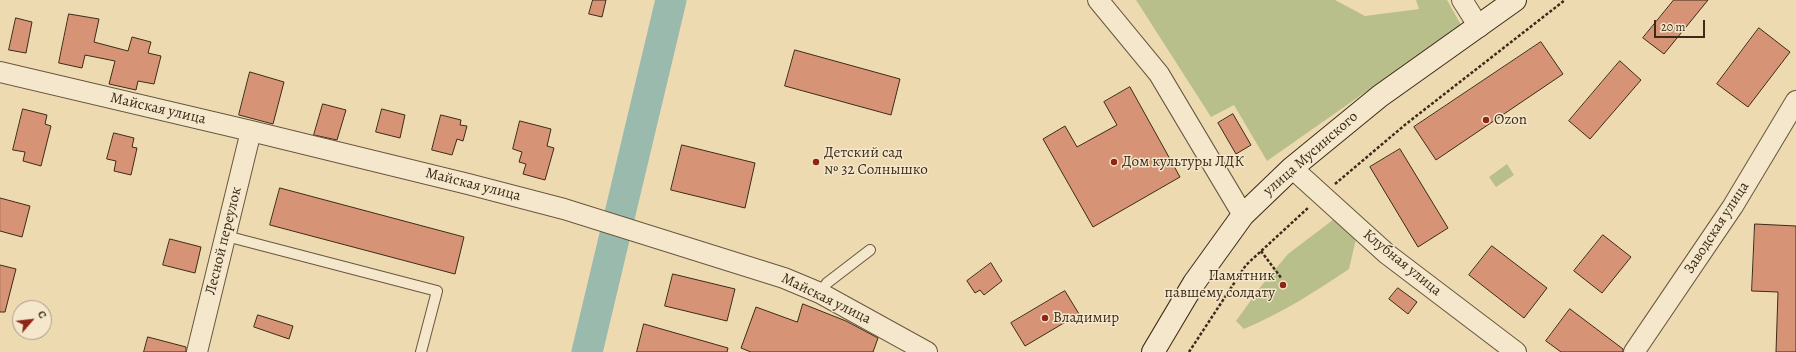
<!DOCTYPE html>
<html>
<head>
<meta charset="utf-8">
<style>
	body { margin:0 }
	#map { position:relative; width:1796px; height:352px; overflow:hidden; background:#eedab1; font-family:Alegreya,serif }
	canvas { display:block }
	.north { position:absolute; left:12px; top:300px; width:40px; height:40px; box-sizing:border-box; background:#f4e7cc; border:1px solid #aa9c84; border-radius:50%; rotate:62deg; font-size:11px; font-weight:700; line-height:16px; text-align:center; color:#3c2b18 }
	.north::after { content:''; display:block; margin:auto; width:14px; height:18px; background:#8f2418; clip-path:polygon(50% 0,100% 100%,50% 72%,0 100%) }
	.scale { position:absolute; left:1654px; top:20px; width:51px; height:18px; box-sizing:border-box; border:2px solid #3c2b18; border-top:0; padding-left:5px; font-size:12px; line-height:14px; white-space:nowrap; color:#3c2b18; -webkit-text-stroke:3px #f4e7cc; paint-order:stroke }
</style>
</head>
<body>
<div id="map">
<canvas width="1796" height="352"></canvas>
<div class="north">С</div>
<div class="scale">20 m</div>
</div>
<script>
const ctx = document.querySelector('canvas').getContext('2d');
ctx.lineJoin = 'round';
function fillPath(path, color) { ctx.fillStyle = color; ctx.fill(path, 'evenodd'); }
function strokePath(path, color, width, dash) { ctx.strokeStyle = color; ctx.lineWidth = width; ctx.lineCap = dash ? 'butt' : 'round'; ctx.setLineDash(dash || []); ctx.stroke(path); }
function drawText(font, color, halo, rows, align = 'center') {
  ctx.font = font + ' Alegreya,serif'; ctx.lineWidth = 3; ctx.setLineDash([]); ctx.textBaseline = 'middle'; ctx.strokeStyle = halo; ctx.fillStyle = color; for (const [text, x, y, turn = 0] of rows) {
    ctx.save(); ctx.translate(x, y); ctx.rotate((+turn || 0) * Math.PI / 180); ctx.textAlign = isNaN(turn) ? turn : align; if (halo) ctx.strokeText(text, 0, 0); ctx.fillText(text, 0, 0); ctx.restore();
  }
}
const green = new Path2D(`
	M1136,0H1335L1365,16L1419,9L1416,0H1447L1461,25L1267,161L1234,105L1211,117Z
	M1507,164L1514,175L1496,187L1489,177Z
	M1338,216L1356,239L1349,269C1315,292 1282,313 1244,329L1236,321L1262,285L1288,254Z`);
const river = new Path2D(`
	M587,352L671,0`);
const building = new Path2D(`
	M593,0H606L602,17L589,14Z
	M1674,0H1708L1664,54L1643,38Z
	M69,14L99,19L94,42L128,51L132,37L151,42L148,53L161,56L154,84L138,81L136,90L109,84L115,61L85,55L82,68L59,63Z
	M16,18L32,22L26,53L9,50Z
	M1759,28L1790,52L1748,107L1717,84Z
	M1541,42L1563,74L1436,160L1414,127Z
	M795,50L900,79L891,115L785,86Z
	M1620,61L1641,80L1590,139L1569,121Z
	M250,72L284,82L273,124L239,115Z
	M1130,87L1180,177L1093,227L1043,139L1065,126L1077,147L1117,125L1104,102Z
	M323,104L346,110L337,140L314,135Z
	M23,109L47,115L45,124L51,126L41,166L23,161L25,152L13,150Z
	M382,109L405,115L400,138L376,132Z
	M1233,114L1251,145L1236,154L1218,123Z
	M441,115L461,120L460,125L467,126L463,141L457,139L452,155L432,150Z
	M520,121L551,129L547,146L554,148L545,180L523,174L526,164L519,162L522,152L513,149Z
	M114,133L134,138L132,147L137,148L131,175L114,171L116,161L107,159Z
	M682,145L755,163L745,208L671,190Z
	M1400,149L1448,228L1418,247L1370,167Z
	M280,188L464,237L455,274L270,225Z
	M0,198L30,206L22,237L0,231Z
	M1755,224L1796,226V352H1776L1778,292L1752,291Z
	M1603,235L1631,257L1602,293L1574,271Z
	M170,239L201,247L195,273L163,265Z
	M1492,246L1547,288L1524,318L1469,275Z
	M991,263L1002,281L984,295L980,290L975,293L967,281Z
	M0,265L16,269L5,312H0Z
	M673,274L735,289L727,321L665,306Z
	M1398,288L1417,302L1408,314L1389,299Z
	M1065,291L1079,314L1025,346L1011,323Z
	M803,304L846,321L878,338L873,352H751L741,348L756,307L797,322Z
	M1570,309L1623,349V352H1561L1546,341Z
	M258,315L293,326L289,339L254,327Z
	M644,324L728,348L727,352H637Z
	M148,337L186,347V352H144Z`);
const path = new Path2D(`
	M1335,184L1406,124L1565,0
	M1261,251L1282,279
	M1189,352L1246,265L1309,207`);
const lane = new Path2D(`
	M226,236L437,291L421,352
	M820,293L827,283L870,250`);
const street = new Path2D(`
	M1098,0L1159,74L1243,215
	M1462,0L1479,27
	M0,72L251,131L468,184L564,209L784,278L820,293L927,352
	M1292,168L1387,254L1516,352
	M197,352L251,131
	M1634,352L1733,206L1796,101`);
const secondary = new Path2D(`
	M1153,352L1194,283L1243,215L1292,168L1380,96L1515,0`);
const markers = [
	[1486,120,4,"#8f2418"],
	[816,162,4,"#8f2418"],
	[1114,162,4,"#8f2418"],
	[1283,285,4,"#8f2418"],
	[1045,318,4,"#8f2418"]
];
const streetNames = [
	["Майская улица",158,109,13],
	["улица Мусинского",1311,154,-41],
	["Майская улица",473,185,14],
	["Заводская улица",1717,228,-57],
	["Лесной переулок",224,241,-76],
	["Клубная улица",1402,263,39],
	["Майская улица",826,299,26]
];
const poiNames = [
	["Ozon",1494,120],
	["Детский сад",824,153],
	["№ 32 Солнышко",824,170],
	["Дом культуры ЛДК",1122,162],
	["Памятник",1275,276,"right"],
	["павшему солдату",1275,293,"right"],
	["Владимир",1053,318]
];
fillPath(green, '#b9bf8b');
strokePath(river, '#99baad', 31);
fillPath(building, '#d79376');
strokePath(building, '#3c2b18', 1);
strokePath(lane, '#68573e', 12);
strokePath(street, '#68573e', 22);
strokePath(secondary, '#3c2b18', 24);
strokePath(path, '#3c2b18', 2.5, [3, 2]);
strokePath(lane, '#f4e7cc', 10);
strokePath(street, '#f4e7cc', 20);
strokePath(secondary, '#f4e7cc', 22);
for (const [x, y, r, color] of markers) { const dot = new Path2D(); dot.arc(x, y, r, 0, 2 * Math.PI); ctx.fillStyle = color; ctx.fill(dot); strokePath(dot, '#f4e7cc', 1.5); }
drawText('15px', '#3c2b18', '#f4e7cc', streetNames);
drawText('15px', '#3c2b18', '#f4e7cc', poiNames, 'left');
</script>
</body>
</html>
